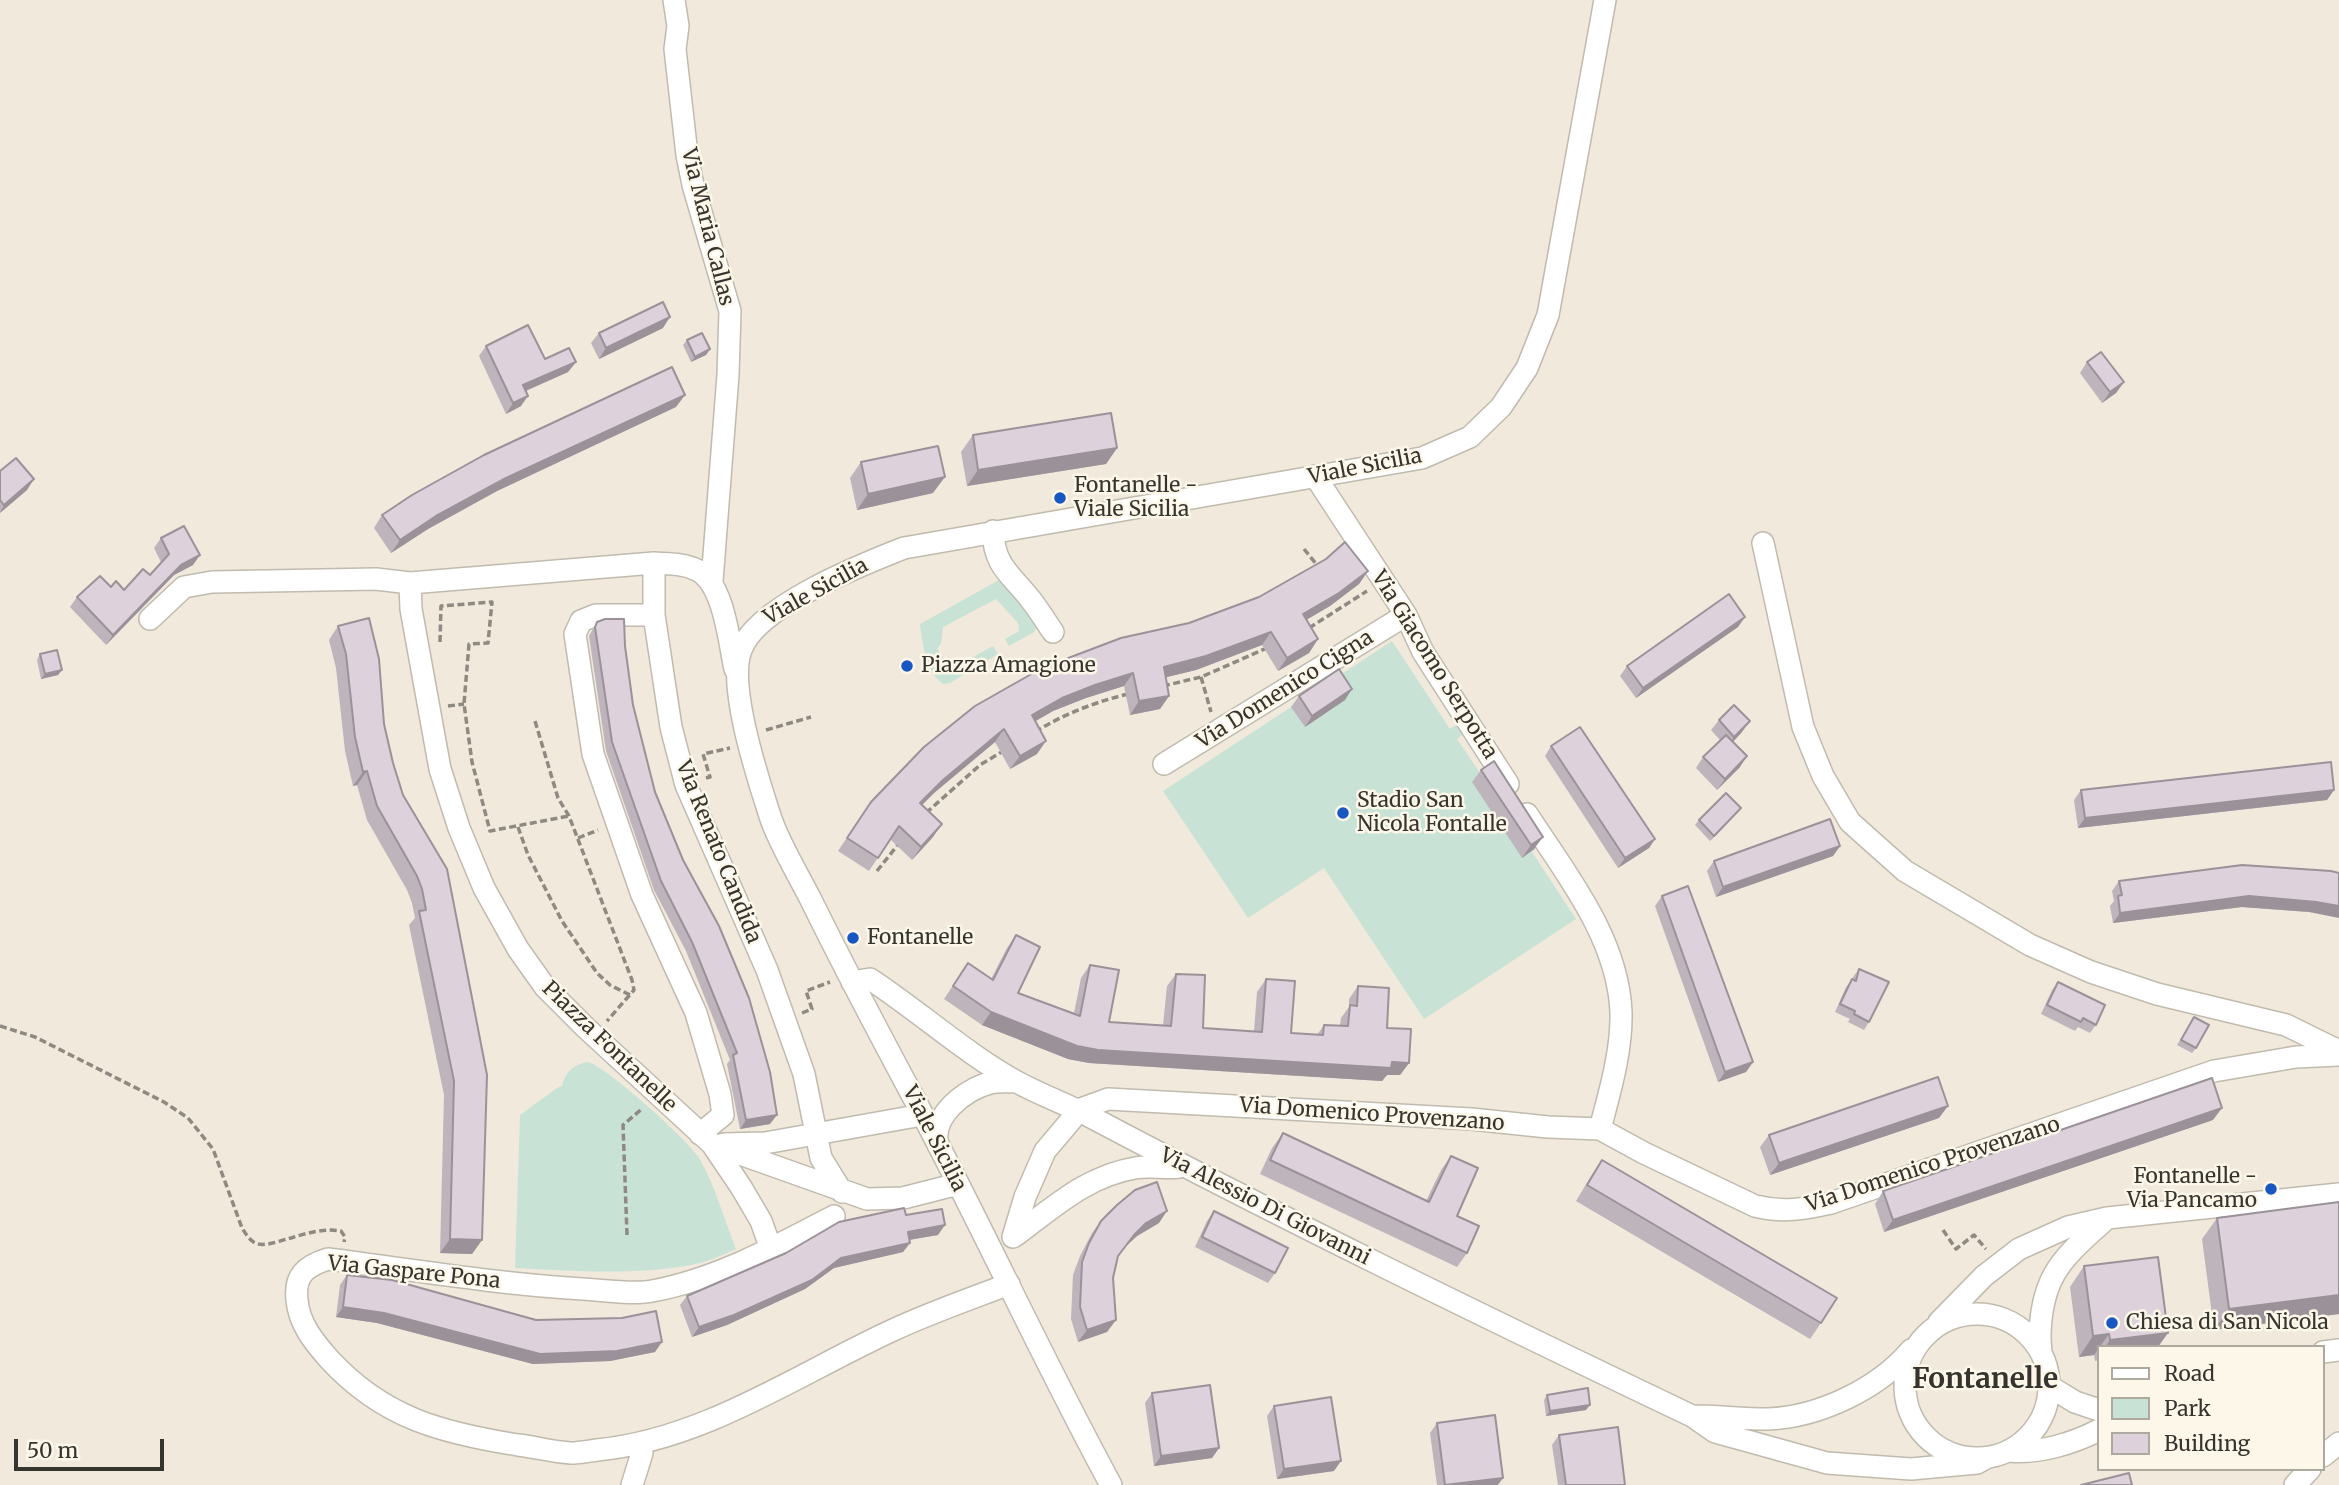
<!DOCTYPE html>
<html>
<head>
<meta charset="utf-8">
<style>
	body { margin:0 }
	#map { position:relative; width:2339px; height:1485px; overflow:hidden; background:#f0e9dc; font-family:Merriweather,serif }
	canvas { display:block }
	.legend { position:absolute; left:2097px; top:1345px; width:228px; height:126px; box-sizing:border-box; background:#fdf7ea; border:2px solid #ada99f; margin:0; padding:9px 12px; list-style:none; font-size:21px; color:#36342f }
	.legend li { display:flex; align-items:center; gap:14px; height:35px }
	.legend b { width:35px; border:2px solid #ada99f }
	.scale { position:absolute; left:14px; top:1439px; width:150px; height:32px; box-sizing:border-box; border:4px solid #36342f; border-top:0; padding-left:9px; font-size:21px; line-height:24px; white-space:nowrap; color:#36342f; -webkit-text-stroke:5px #fdf7ea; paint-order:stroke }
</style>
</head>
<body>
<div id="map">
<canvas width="2339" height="1485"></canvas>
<ul class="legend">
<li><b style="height:9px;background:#fff"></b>Road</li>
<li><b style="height:19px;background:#c8e3d5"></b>Park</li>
<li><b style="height:19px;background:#ddd1db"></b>Building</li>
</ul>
<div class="scale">50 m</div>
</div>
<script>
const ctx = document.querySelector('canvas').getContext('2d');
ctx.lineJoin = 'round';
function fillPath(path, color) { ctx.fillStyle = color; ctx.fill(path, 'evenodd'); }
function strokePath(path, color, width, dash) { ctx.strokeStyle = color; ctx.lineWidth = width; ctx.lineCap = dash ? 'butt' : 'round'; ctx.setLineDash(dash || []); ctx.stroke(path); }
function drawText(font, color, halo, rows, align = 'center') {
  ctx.font = font + ' Merriweather,serif'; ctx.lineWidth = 5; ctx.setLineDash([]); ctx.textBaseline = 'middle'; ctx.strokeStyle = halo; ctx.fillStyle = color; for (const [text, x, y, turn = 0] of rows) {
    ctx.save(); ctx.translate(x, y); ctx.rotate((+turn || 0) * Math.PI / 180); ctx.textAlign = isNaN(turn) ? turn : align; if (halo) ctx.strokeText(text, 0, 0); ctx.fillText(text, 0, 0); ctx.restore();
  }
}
const green = new Path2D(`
	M999,580L1035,616L1038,624L1034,632L1009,646L1005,639L1019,631L1018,623L996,599L943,627L941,644L937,649L951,669L993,646L998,654L950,683L943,684C925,670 923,646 920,624Z
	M1392,641L1450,729L1459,723L1466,732L1457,739L1526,841L1540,845L1532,852L1576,919L1424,1019L1324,868L1248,918L1163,791Z
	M588,1062C608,1068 687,1139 699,1158C715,1185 724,1219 736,1249C724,1254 712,1260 700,1263C646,1276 571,1271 515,1268L520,1115L557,1088L562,1086C565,1072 574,1064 588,1062Z`);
const path = new Path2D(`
	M1304,549L1317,565
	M1309,628L1367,591
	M440,642L441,606L492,602L488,643L469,644L464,704L472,762L490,831L569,816
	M1201,677L1211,712
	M1163,686L1201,677L1267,648
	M448,706L464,704
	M535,721L558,798L569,816L632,980L634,990L607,1021
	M766,730L811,717
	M1035,732C1064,714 1095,702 1128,694
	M706,778L710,777L703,754L730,748
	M926,813L980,765L1005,750
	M518,827L528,855L562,921L597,973L610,985L630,995
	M578,838L598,830
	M877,871L900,842
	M802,1013L812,1009L806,991L830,982
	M0,1026L35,1037L164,1102L188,1118L213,1149L242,1228C246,1234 250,1242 258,1244C269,1246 281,1240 291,1238C307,1233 325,1228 341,1231L345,1237L344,1242
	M1943,1230L1956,1249L1974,1235L1986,1249
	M627,1235L623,1125L643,1108`);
const minor = new Path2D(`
	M674,0L678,26L675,49L687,155L693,185L730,311L728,375L712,581
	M1315,476L1406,615L1423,652L1508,784
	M993,531C994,567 1011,574 1031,600C1039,610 1046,622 1053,632
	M1763,543L1803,727L1823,776L1850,822L1905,871L2030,945L2091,972L2157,994L2286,1025L2339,1051
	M654,563V615L671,727L686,785L767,970L804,1074L821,1158L842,1192
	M410,583L411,609L440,769L459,828L484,888L518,949L545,987L586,1028L712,1144L741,1187L761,1221L771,1249
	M654,615H596L581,621L575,634L593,754L642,895L696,1013L720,1094L723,1115L700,1134
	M150,619L184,587L212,582L376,579L410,583L654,563C668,564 683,563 697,570C724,583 729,642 735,669
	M1164,764L1406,615
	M1527,814C1566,874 1618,938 1621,1012C1622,1051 1610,1091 1600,1129
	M852,982L870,979C920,1012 965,1053 1017,1082C1041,1095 1066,1104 1089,1116C1287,1221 1489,1319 1692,1416L1715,1432L1827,1463L1911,1469L1977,1463L1986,1458
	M1078,1110L1108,1099L1471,1119L1548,1127L1600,1129L1644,1153L1755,1206C1783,1213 1804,1209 1831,1203L2214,1071L2296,1057L2339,1055
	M712,1144L867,1199L903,1198L958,1184
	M724,1144L765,1143L922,1115
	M938,1145C930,1117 965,1089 990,1083C999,1081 1008,1082 1017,1082
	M834,1216C777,1246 717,1279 652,1291C633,1295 603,1290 583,1289C497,1284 413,1270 328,1259C306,1266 294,1275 297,1300C299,1324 314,1342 329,1359C383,1418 442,1433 518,1445C535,1447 553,1452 571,1453C579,1453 589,1451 597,1450C703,1440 796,1375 891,1331C929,1313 970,1299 1009,1284
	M1016,1235C1054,1207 1087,1176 1135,1168C1150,1165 1165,1169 1179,1167
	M1013,1237L1025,1197L1045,1151L1072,1119
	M1905 1386a72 72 0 1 1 144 0a72 72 0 1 1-144 0Z
	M1939,1322L1984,1276L2019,1249L2068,1227L2107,1218L2339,1194
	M2041,1352C2038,1327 2042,1295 2055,1273C2067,1252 2089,1235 2107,1218
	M2323,1352L2339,1350
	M2049,1386L2075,1402L2099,1410
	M1692,1416C1717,1416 1742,1419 1768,1419C1819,1417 1878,1389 1911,1350
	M2010,1451C2039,1454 2074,1443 2099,1430
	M2323,1456L2339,1443
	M632,1485L642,1453L640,1444
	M1111,1485C1043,1360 984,1230 917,1104C881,1037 845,969 811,900C798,874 781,847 771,819C759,782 727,686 741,650C757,606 863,564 904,548L1422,458L1470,437L1501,407L1527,368L1548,315L1605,0
	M2295,1485L2310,1469`);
const wall = new Path2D(`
	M663,328L599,359L591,343L599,333Z
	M687,340L710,349L706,355L691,362L683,345Z
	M486,346L545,359L576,362L568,372L526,391L521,406L506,414L479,356Z
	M2087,362L2124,382L2116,393L2102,403L2080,373Z
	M676,407L497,491L428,529L391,553L374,528L382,515Z
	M973,435L1117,448L1106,464L967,486L961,452Z
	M861,462L933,493L857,510L850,478Z
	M0,471L27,490L0,513Z
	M161,538L193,565L174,575L106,645L70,607L77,597L111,587L124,590L150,575L161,562L154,548Z
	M1368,571L1359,584L1330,606L1306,620L1318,639L1309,653L1278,671L1262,645L1196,670L1166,677L1169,696L1160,709L1130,715L1124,686L1086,698L1053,711L1035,721L1037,754L1010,769L995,742L934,793L922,805L933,837L912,860L890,839L869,871L838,851L871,802L1189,623Z
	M1745,617L1738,627L1636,698L1620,676L1627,666Z
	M597,622L625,646L633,705L655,792L770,1124L740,1129L727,1064L730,1060L686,951L654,890L606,751L589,636Z
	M338,626L384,724L393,763L403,795L447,869L482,1240L472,1254L440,1253L444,1095L409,925L415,918L412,903L407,890L367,820L357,785L353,786L345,751L336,668L329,640Z
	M40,654L62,670L58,675L41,679L37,660Z
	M1299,696L1345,700L1305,727L1291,707Z
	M1719,720L1742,732L1733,742L1740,767L1717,790L1696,768L1703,757L1720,740L1711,730Z
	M1551,746L1655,839L1649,848L1618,868L1545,756Z
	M1481,770L1534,849L1522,858L1472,782Z
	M2081,790H2334L2327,800L2078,828L2074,800Z
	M1741,808L1710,841L1695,825L1699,820Z
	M1840,846L1833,856L1716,897L1707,871L1714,861Z
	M2119,881L2309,912L2242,907L2113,923L2110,906L2114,901L2112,891Z
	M1662,896L1753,1062L1746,1072L1718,1082L1655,906Z
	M1016,935L1018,993L1074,1013L1081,978L1090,965L1109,1022L1163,1025L1167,986L1176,974L1203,1028L1254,1031L1257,992L1266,979L1291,1033L1317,1035L1324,1025L1340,1026L1341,1018L1349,1007V999L1358,986L1409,1063L1400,1075H1387L1382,1081L1089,1063L1068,1059L982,1025L944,999L968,963L991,979L1007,948Z
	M1859,969L1869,1022L1864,1030L1848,1022L1850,1019L1835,1012L1846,987L1853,979V977Z
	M2058,982L2096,1025L2090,1033L2078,1027L2075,1031L2041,1014L2052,990Z
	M2194,1017L2196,1048L2192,1053L2177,1045Z
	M1939,1118L1770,1175L1760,1147L1769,1135Z
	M2213,1120L1884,1232L1875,1204L1883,1191Z
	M1283,1133L1426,1201L1441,1170L1451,1156L1457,1216L1467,1253L1457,1267L1260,1174L1272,1148Z
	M1602,1160L1821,1323L1810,1339L1576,1201L1591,1176Z
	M2339,1202V1314L2214,1330L2202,1239L2217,1218Z
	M1214,1211L1275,1273L1268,1283L1195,1247L1207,1221Z
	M906,1215L938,1235L910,1240V1243L903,1252L834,1268L805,1289L727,1325L692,1337L680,1305L687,1296L786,1253Z
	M1101,1221L1159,1223L1137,1236L1125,1247L1118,1257L1113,1278L1107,1332L1078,1342L1071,1319L1073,1275L1080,1256L1092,1233Z
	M2084,1266L2158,1347H2099V1360L2095,1361L2094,1355L2079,1357L2070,1287Z
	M347,1275L536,1320L655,1352L610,1361L533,1364L377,1323L336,1317L340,1285Z
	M1152,1393L1219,1448L1212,1458L1154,1466L1145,1403Z
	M1547,1395L1586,1410L1546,1416L1544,1400Z
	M1274,1406L1334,1471L1277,1479L1267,1416Z
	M1437,1423L1498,1485H1437L1430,1433Z
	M1559,1435L1625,1485H1558L1552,1445Z`);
const shadedWall = new Path2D(`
	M670,317L663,328L599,359L606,348Z
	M710,349L706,355L691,362L695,357Z
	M576,362L568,372L516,395L523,385Z
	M2124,382L2116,393L2102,403L2110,392Z
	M685,395L676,407L497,491L428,529L391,553L400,540L436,516L506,478Z
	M528,396L521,406L506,414L513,403Z
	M1117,448L1106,464L967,486L978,470Z
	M945,477L933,493L857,510L868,494Z
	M34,479L27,490L0,513L4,505Z
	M200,555L193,565L174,575L106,645L113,635L181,565Z
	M1368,571L1359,584L1330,606L1294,627L1303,614Z
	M1745,617L1738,627L1636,698L1643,688Z
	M1271,632L1262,645L1196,670L1155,680L1164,667Z
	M1318,639L1309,653L1278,671L1287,658Z
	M62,670L58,675L41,679L45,674Z
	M1133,673L1124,686L1086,698L1053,711L1022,729L1032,715L1062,698L1095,685Z
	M1352,689L1345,700L1305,727L1312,716Z
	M1169,696L1160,709L1130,715L1139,701Z
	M1750,721L1742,732L1727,748L1734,737Z
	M1004,729L995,742L934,793L911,816L920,803L943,780Z
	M1046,741L1037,754L1010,769L1020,756Z
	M1747,756L1740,767L1717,790L1725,779Z
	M367,771L357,785L353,786L363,772Z
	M2334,790L2327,800L2078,828L2085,818Z
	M1741,808L1737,813L1710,841L1714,836Z
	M942,824L933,837L912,860L921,847Z
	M1543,837L1534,849L1522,858L1531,845Z
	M1655,839L1649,848L1618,868L1625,858Z
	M1840,846L1833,856L1716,897L1723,887Z
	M2249,896L2316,902L2339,906V918L2309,912L2242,907L2113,923L2120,913Z
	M991,1012L1392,1062L1409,1063L1400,1075H1387L1382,1081L1089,1063L1068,1059L982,1025Z
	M1753,1062L1746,1072L1718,1082L1725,1072Z
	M1948,1106L1939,1118L1770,1175L1779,1163Z
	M2222,1108L2213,1120L1884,1232L1893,1220Z
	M777,1115L770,1124L740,1129L746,1120Z
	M1167,1211L1159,1223L1137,1236L1125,1247L1134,1235L1146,1223Z
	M945,1225L938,1235L901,1241L908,1232Z
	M450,1239L482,1240L472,1254L440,1253Z
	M910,1243L903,1252L834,1268L805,1289L727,1325L692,1337L699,1327L841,1258Z
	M2339,1295V1314L2214,1330L2229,1309Z
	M343,1307L662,1342L655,1352L610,1361L533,1364L377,1323L336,1317Z
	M1116,1320L1107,1332L1078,1342L1087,1330Z
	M2168,1333L2158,1347H2105L2110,1340Z
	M2109,1334L2094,1355L2079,1357L2093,1336Z
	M1590,1405L1586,1410L1546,1416L1550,1411Z
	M1219,1448L1212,1458L1154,1466L1161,1456Z
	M1341,1461L1334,1471L1277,1479L1284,1469Z
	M1503,1478L1498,1485H1450Z`);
const building = new Path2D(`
	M663,302L670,317L606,348L599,333Z
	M528,325L545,359L569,348L576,362L523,385L528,396L513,403L486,346Z
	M702,333L710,349L695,357L687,340Z
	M2101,352L2124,382L2110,392L2087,362Z
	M672,367L685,395L506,478L436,516L400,540L382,515L412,495L484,455Z
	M1111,413L1117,448L978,470L973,435Z
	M938,446L945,477L868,494L861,462Z
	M16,458L34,479L4,505L0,500V471Z
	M184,526L200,555L181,565L113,635L77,597L100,576L111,587L116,581L124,590L143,569L150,575L169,554L161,538Z
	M1345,542L1368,571L1339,593L1303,614L1318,639L1287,658L1271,632L1206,656L1164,667L1169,696L1139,701L1133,673L1095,685L1062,698L1032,715L1046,741L1020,756L1004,729L943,780L920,803L942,824L921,847L899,826L878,858L847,838L871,802L924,747L975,706L1042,668L1121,638L1189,623L1259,597L1326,559Z
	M1729,594L1745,617L1643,688L1627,666Z
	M369,618L379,659L384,724L393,763L403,795L447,869L487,1075L482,1240L450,1239L454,1081L419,911L426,910L422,889L417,876L377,806L367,771L363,772L355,737L346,654L338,626Z
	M605,619H624L625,646L633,705L655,792L683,860L719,926L749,998L770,1072L777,1115L746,1120L733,1055L737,1053L692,942L661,881L612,742L595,627L597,622Z
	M57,650L62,670L45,674L40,654Z
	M1339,669L1352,689L1312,716L1299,696Z
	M1734,705L1750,721L1734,737L1719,720Z
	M1580,727L1655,839L1625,858L1551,746Z
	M1726,735L1747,756L1725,779L1703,757Z
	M1494,761L1543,837L1531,845L1481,770Z
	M2331,762L2334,790L2085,818L2081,790Z
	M1726,793L1741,808L1714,836L1699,820Z
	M1830,819L1840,846L1723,887L1714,861Z
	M2242,865L2331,871L2339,873V906L2316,902L2249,896L2120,913L2118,896L2122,895L2119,881Z
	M1688,886L1753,1062L1725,1072L1662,896Z
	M1016,935L1040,947L1018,993L1080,1016L1090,965L1119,970L1109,1022L1171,1026L1176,974L1205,975L1203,1028L1262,1032L1266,979L1295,981L1291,1033L1323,1035L1324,1025L1348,1026L1350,1005L1357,1006L1358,986L1389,988L1387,1028L1411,1029L1409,1063L1392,1062L1391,1068L1098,1050L1077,1046L991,1012L953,986L968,963L993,980Z
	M1859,969L1889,982L1869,1022L1854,1014L1855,1011L1840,1004L1852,979L1856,981Z
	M2058,982L2105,1005L2096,1025L2083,1018L2081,1022L2047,1005Z
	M2194,1017L2209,1025L2196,1048L2181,1040Z
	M1938,1077L1948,1106L1779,1163L1769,1135Z
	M2212,1078L2222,1108L1893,1220L1883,1191Z
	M1283,1133L1429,1202L1451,1156L1478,1168L1457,1216L1479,1226L1467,1253L1270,1160Z
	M1602,1160L1837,1298L1821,1323L1587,1185Z
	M1157,1182L1167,1211L1146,1223L1134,1235L1118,1256L1113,1278L1116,1320L1087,1330L1080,1307L1082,1262L1089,1243L1101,1221L1117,1205L1135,1190Z
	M2339,1202V1295L2229,1309L2217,1218Z
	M904,1208L906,1215L942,1209L945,1225L908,1232L910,1243L841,1258L812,1280L734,1315L699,1327L687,1296L786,1253L839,1222Z
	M1214,1211L1288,1248L1275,1273L1202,1237Z
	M2158,1257L2168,1333L2110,1340L2109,1334L2093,1336L2084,1266Z
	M347,1275L392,1280L536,1320L622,1318L656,1311L662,1342L617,1351L540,1354L384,1313L343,1307Z
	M1210,1385L1219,1448L1161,1456L1152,1393Z
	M1588,1388L1590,1405L1550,1411L1547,1395Z
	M1331,1397L1341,1461L1284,1469L1274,1406Z
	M1495,1415L1503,1478L1445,1485L1437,1423Z
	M1618,1427L1625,1485H1566L1559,1435Z
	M2129,1473L2132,1485H2081Z`);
const markers = [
	[1060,498,7,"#1856c2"],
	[907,666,7,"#1856c2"],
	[1343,813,7,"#1856c2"],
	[853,938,7,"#1856c2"],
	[2271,1189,7,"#1856c2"],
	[2112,1323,7,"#1856c2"]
];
const streetNames = [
	["Via Maria Callas",707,227,76],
	["Viale Sicilia",1365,467,-11],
	["Viale Sicilia",816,592,-29],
	["Via Giacomo Serpotta",1434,665,58],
	["Via Domenico Cigna",1285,690,-32],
	["Via Renato Candida",718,852,68],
	["Piazza Fontanelle",609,1047,44],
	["Via Domenico Provenzano",1372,1115,4],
	["Viale Sicilia",934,1139,63],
	["Via Domenico Provenzano",1933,1165,-18],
	["Via Alessio Di Giovanni",1265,1207,27],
	["Via Gaspare Pona",414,1273,6]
];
const poiNames = [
	["Fontanelle -",1074,486],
	["Viale Sicilia",1074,510],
	["Piazza Amagione",921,666],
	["Stadio San",1357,801],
	["Nicola Fontalle",1357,825],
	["Fontanelle",867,938],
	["Fontanelle -",2257,1177,"right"],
	["Via Pancamo",2257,1201,"right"],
	["Chiesa di San Nicola",2126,1323]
];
const districtNames = [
	["Fontanelle",1985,1380]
];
fillPath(green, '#c8e3d5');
strokePath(minor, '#c0bbae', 24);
strokePath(path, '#8e8a81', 3.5, [7, 3.5]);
strokePath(minor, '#fff', 21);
fillPath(wall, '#beb4bc');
fillPath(shadedWall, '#9b9299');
fillPath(building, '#ddd1db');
strokePath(building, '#9b9299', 2);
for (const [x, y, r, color] of markers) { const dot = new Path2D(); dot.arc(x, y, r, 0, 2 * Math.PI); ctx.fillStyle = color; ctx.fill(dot); strokePath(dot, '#fdf7ea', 2.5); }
drawText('21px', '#36342f', '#fdf7ea', streetNames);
drawText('21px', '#36342f', '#fdf7ea', poiNames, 'left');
drawText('bold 28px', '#36342f', '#fdf7ea', districtNames);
</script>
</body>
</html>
